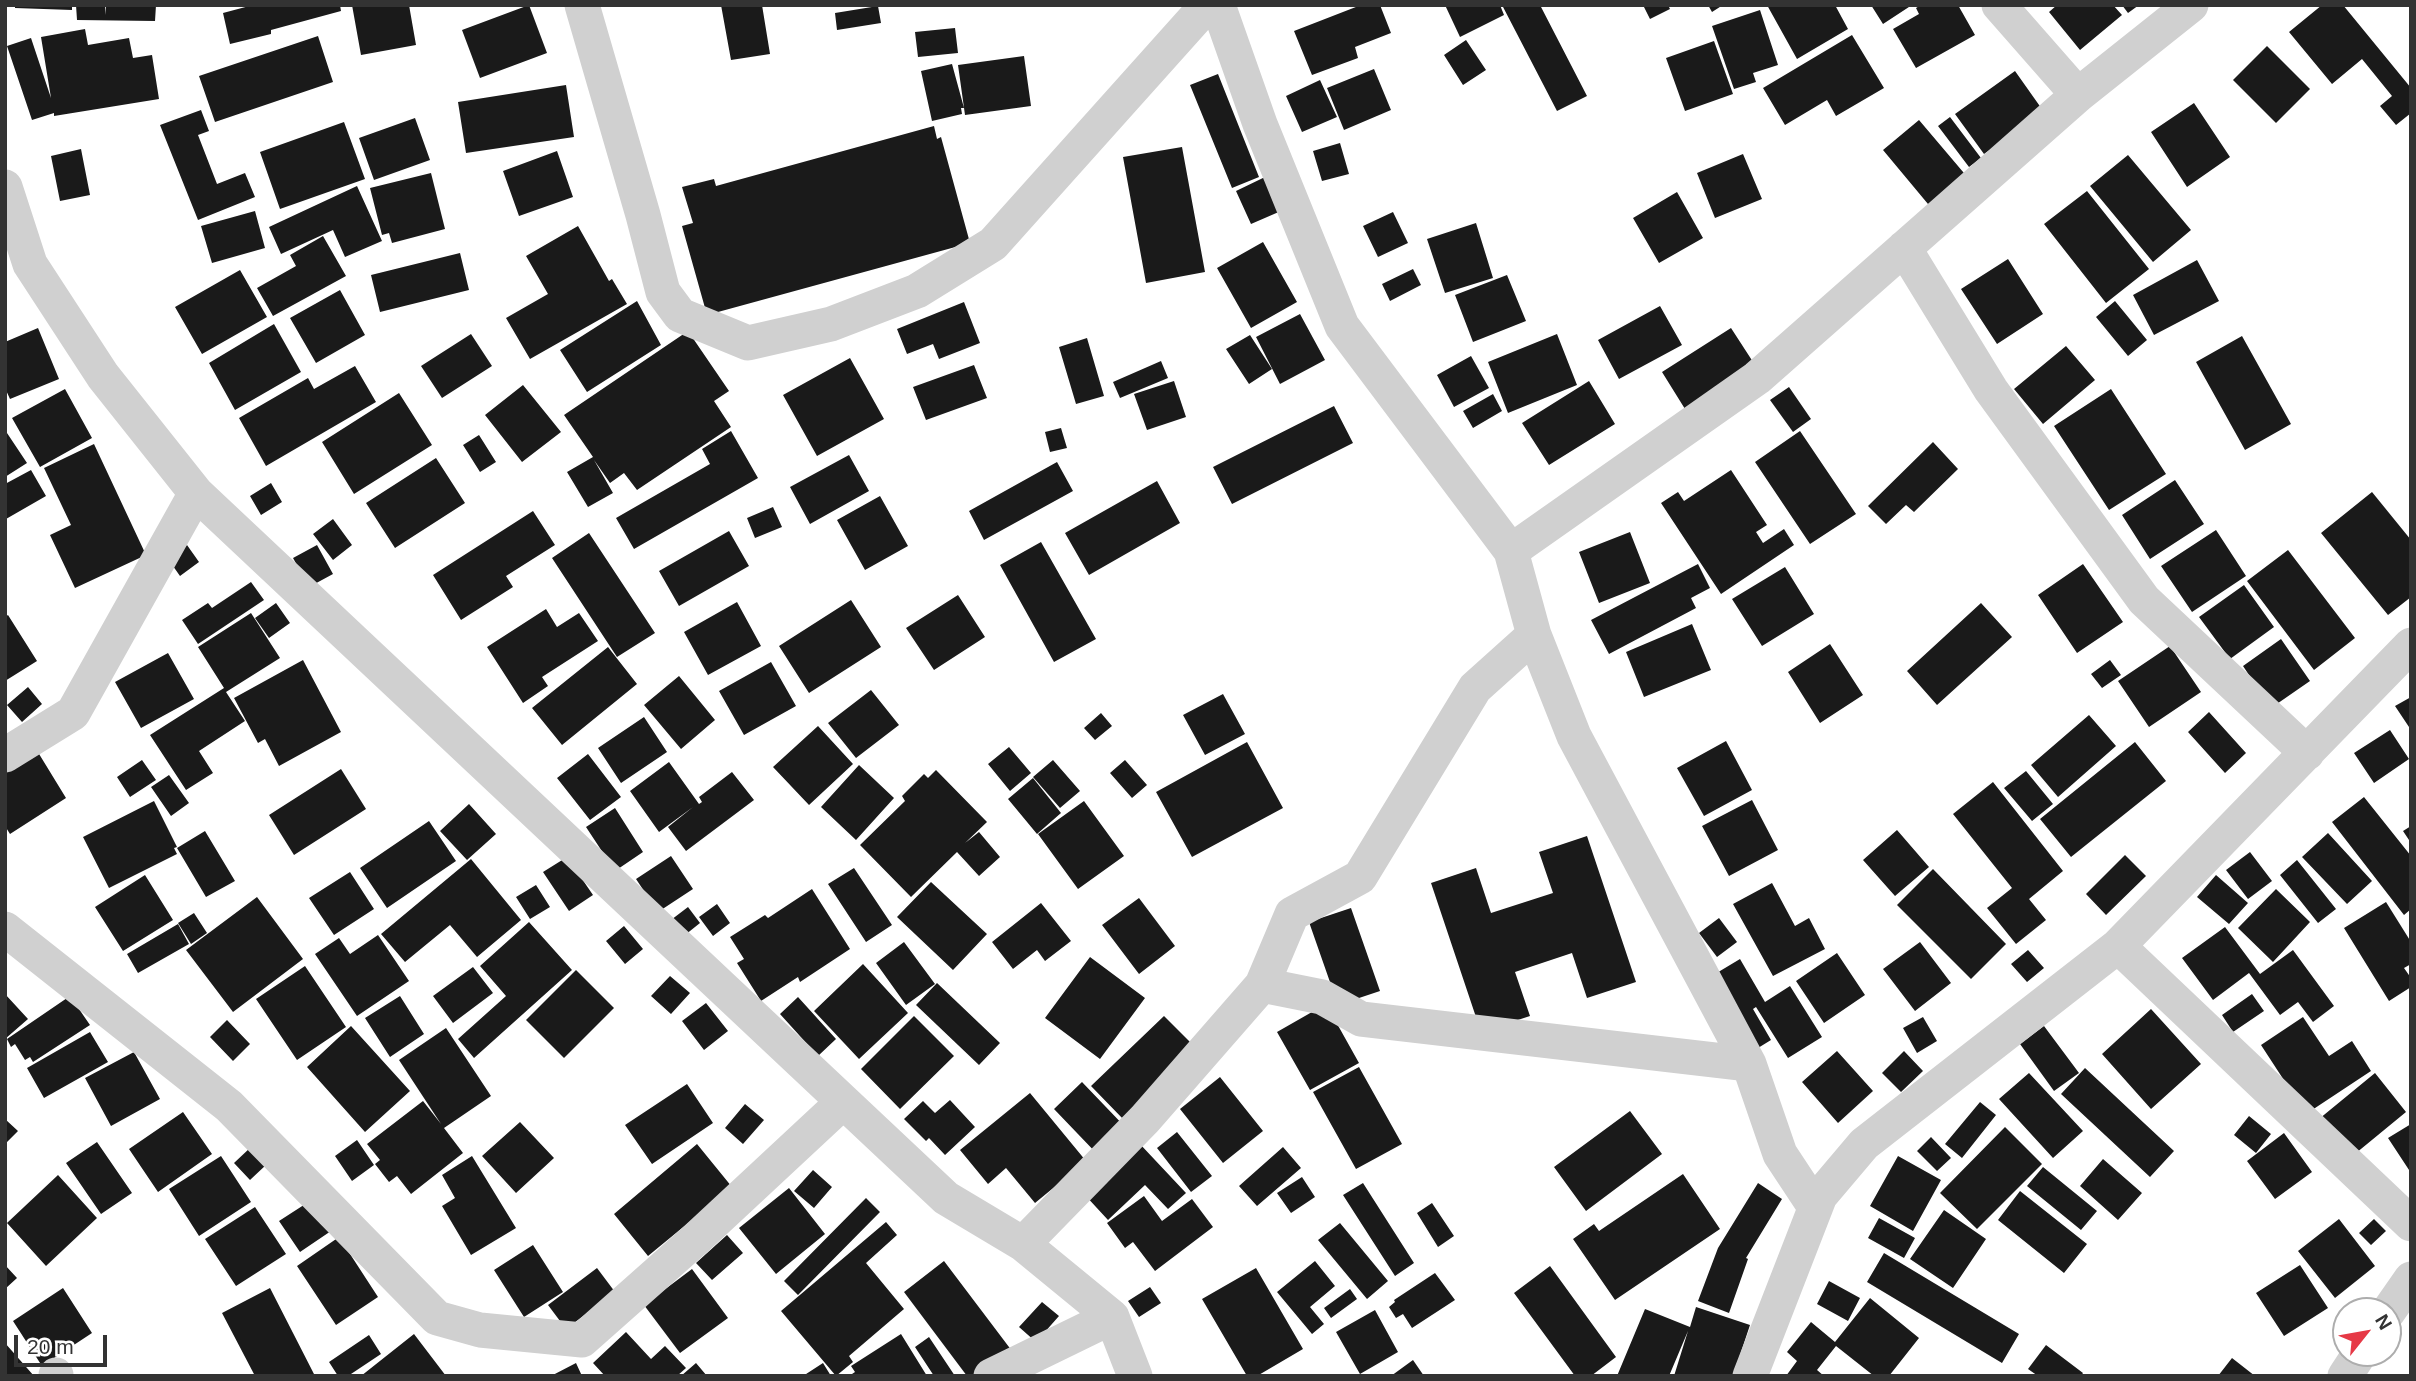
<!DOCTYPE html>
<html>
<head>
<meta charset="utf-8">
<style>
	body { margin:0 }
	#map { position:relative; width:2416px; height:1381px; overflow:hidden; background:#fff; font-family:Helvetica,sans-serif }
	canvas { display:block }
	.frame { position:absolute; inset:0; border:7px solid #333; pointer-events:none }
	.north { position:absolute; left:2332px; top:1297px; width:70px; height:70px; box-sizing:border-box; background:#fff; border:2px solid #adadad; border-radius:50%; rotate:59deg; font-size:19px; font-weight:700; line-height:28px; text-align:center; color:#333 }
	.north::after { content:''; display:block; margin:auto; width:24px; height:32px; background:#e63946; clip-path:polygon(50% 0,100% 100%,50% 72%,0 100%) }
	.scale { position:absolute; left:14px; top:1335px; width:93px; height:32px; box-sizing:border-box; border:4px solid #333; border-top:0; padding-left:9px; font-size:21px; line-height:24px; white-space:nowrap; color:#333; -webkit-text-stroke:5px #fff; paint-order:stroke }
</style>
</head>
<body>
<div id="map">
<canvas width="2416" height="1381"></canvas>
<div class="frame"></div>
<div class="north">N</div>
<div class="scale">20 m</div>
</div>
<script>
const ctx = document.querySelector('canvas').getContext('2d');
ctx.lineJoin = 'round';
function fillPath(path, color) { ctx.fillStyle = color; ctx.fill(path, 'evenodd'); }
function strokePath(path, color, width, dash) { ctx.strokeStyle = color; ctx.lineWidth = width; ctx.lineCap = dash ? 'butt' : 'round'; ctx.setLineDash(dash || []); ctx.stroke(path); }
const building = new Path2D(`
	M15,5H72V10L15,8Z
	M76,5H105V15L106,5H156L155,21L77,20Z
	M253,5H340L341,11L271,30V34L230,44L223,13Z
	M352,5H409L416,45L361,55Z
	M529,5L547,53L480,78L462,30Z
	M721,5H762L770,54L731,60Z
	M1361,5H1380L1391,33L1355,47L1358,58L1312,75L1294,31Z
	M1445,5H1500L1504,15L1460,37Z
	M1502,5H1540L1587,96L1557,111Z
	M1643,5H1668L1670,9L1650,19Z
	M1708,5H1723L1712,12Z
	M1767,5H1835L1848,29L1797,59Z
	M1871,5H1912L1883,24Z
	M1921,5H1958L1975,35L1916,68L1893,29L1919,14L1916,8Z
	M2057,5H2113L2122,15L2080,50L2049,12Z
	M2122,5H2139L2128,13Z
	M2322,5H2343L2411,88V113L2396,125L2380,106L2392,96L2362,59L2332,84L2289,32Z
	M878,6L881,23L837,30L835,13Z
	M1760,10L1778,65L1753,73L1756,82L1734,89L1712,26Z
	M955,28L958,53L918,57L915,32Z
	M85,29L88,45L129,38L133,58L152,55L159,99L54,116V113L32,120L7,46L31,38L51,98L41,37Z
	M1852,35L1884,88L1836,116L1827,100L1785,125L1763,88Z
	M318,36L333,82L215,122L199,76Z
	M1466,40L1486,70L1463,85L1444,55Z
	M1714,41L1733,94L1685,111L1666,58Z
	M2267,46L2310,89L2276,123L2233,80Z
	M1024,56L1031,106L965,115L958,65Z
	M952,64L964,108H961L962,114L932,121L921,71Z
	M1374,69L1391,110L1344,130L1327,88Z
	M2015,71L2044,112L1984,154L1955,114Z
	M1218,74L1259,177L1232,188L1190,85Z
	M1320,80L1337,117L1302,132L1286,96Z
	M566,85L574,137L466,153L458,102Z
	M2194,103L2230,157L2187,187L2151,132Z
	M201,110L209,131L198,135L217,184L245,173L255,197L198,220L160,125Z
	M1950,117L1981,158L1969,167L1938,126Z
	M415,118L430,160L374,180L359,138Z
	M1919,120L1969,179L1933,210L1883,150Z
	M344,122L365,179L280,209L260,152Z
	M934,126L937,139L941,137L970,243L707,315L682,226L693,223L682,187L714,179L716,186Z
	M1340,143L1349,174L1322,181L1313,151Z
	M1182,147L1205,272L1146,283L1123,157Z
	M81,149L90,195L60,201L51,156Z
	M557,151L573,197L519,216L503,171Z
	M1743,154L1762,199L1715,218L1697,173Z
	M2128,155L2191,230L2153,262L2090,186Z
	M431,173L445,229L392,243L389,233L382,235L370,188Z
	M1265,177L1281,211L1251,224L1236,191Z
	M357,186L382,241L345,257L333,230L281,254L269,227Z
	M2087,191L2149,269L2106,303L2044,224Z
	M1677,192L1703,238L1659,263L1633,218Z
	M255,211L265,248L212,263L201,226Z
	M1393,212L1408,243L1378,257L1363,226Z
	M1476,223L1493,278L1445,293L1427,239Z
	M578,226L609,281L612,279L627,304L530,359L506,318L548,294L526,256Z
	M323,236L346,276L273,316L257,288L296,266L290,255Z
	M1263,242L1297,302L1251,328L1217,268Z
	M460,253L469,290L380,312L371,275Z
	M2008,259L2043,314L1997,344L1961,289Z
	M2197,260L2219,301L2154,335L2133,295Z
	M1413,269L1421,285L1390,301L1382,284Z
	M240,270L267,317L202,354L175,307Z
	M1507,275L1526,321L1473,342L1455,295Z
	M340,290L365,335L316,363L290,318Z
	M637,301L661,345L587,392L560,350Z
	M2115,301L2147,340L2128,356L2096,317Z
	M964,302L980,343L939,359L933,344L907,354L897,329Z
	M1660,306L1682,345L1619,379L1598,340Z
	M1300,314L1325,360L1280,384L1256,337Z
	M274,324L301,372L235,410L209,363Z
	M38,328L59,379L10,399L5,388V342Z
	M1731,328L1755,365L1685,409L1662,372Z
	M688,331L729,391L714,401L731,427L637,490L624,473L610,483L594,460L613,493L588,507L567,472L593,457L564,415Z
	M471,334L492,366L442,398L421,366Z
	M1557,334L1577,385L1508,413L1488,362Z
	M1250,335L1272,369L1249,384L1226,349Z
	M2242,336L2291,424L2245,450L2196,362Z
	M1087,338L1104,396L1076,404L1059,347Z
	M2066,346L2095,380L2043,424L2014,389Z
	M1471,356L1489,388L1454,407L1437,375Z
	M850,358L884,419L817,456L783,395Z
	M1161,361L1168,378L1120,398L1113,382Z
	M974,365L987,398L926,420L913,387Z
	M355,366L376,402L266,466L239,418L308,378L314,389Z
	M1174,381L1186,417L1147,430L1134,394Z
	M1589,381L1615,424L1549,465L1522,423Z
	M523,385L561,432L522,462L485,415Z
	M1789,387L1811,419L1793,432L1770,400Z
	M65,389L92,438L40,467L12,418Z
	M2111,389L2166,474L2109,510L2054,426Z
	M399,393L432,445L354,494L322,442Z
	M1493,394L1502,411L1473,428L1463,411Z
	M1334,406L1353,443L1232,504L1213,467Z
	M1061,428L1067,448L1050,452L1045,432Z
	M5,430L27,463L5,477Z
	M731,431L758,478L634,549L616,518L710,464L702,449Z
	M1800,431L1856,514L1810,544L1755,462Z
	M479,435L496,462L480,472L463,445Z
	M1933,442L1958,469L1914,512L1906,505L1886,524L1868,506Z
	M94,444L146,555L75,588L50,535L71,525L44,468Z
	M849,455L869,491L810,524L790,487Z
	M436,458L465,503L395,548L366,503Z
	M1057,462L1073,491L984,540L969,511Z
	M31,470L46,496L6,519L5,484Z
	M1731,470L1767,525L1756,532L1763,543L1784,529L1794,545L1721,594L1661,503L1678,492L1684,501Z
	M2175,480L2204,524L2150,559L2122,515Z
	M1157,481L1180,523L1089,575L1065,533Z
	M271,483L282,502L261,515L250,496Z
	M2372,492L2411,540V597L2388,615L2321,533Z
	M880,496L908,546L865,570L837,520Z
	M773,507L782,527L755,538L747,518Z
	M533,511L555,545L506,576L513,587L461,620L433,575Z
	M333,519L352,545L333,560L313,534Z
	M2216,530L2246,576L2192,612L2161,566Z
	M729,531L749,566L679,606L659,571Z
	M1630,532L1650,583L1599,603L1579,552Z
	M589,533L655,633L617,657L552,558Z
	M1041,542L1096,639L1054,662L1000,565Z
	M187,545L199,562L180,576L168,559Z
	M317,545L333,574L309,587L293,558Z
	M2288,550L2355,638L2314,670L2247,581Z
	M1698,564L1710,588L1691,598L1696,608L1609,654L1591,620Z
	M2083,564L2123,622L2077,653L2038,595Z
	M1785,567L1814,614L1762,646L1732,599Z
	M251,582L264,600L198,644L182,620L208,603L212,608Z
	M2244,585L2274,627L2230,659L2199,617Z
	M958,595L985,637L934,670L906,628Z
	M851,600L881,647L809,693L779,646Z
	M737,602L761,646L708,675L684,632Z
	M276,603L290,623L269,638L255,618Z
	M1981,603L2012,637L1937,705L1907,671Z
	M546,609L557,627L579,613L598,641L542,677L548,686L523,703L487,647Z
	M251,613L280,658L226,692L245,721L199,751L213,773L186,790L150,735L224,688L198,647Z
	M8,615L37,661L5,681V617Z
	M1692,624L1711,670L1644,697L1626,652Z
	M2281,639L2310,681L2271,708L2243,666Z
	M1830,644L1863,695L1820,723L1788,672Z
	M2170,646L2201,692L2149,727L2118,681Z
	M608,647L637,684L562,745L532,708Z
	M168,653L194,699L141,728L115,682Z
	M303,660L341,732L279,766L265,739L258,743L234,698Z
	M2110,660L2121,675L2102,688L2091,674Z
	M771,662L796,706L744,735L719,691Z
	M679,676L715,720L681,749L644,705Z
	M28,687L42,704L22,722L7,705Z
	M871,690L899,725L856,758L828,723Z
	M1223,694L1245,734L1205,755L1183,715Z
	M2411,697V730L2395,706Z
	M2209,712L2246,753L2225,773L2188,732Z
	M1101,713L1112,726L1095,740L1084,728Z
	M2089,715L2116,746L2058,797L2031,765Z
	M644,717L667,752L621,783L598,748Z
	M818,726L853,764L809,805L773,767Z
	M2390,730L2409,759L2374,783L2354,753Z
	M1726,741L1752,790L1704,816L1677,768Z
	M1247,742L1283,808L1192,857L1156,792Z
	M2135,742L2166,781L2071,857L2040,819Z
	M1009,747L1031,773L1010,791L988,764Z
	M36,749L66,798L10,834L5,826V768Z
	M588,754L621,797L590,820L557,778Z
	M142,760L156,780L130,797L117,777Z
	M1053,760L1080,791L1060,808L1033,777Z
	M1125,760L1147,785L1132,798L1110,773Z
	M669,762L699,804L702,802L699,797L732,772L754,800L686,851L668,827L693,807L659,832L630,791Z
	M859,765L894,798L856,840L821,807Z
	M341,769L366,809L294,855L269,815Z
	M936,770L987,822L965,843L979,832L1000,857L979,876L957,852L911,897L860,845L905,801L902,796L924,774L928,778Z
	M2026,771L2053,804L2032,821L2004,788Z
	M169,775L189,803L171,816L151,787Z
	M1033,778L1061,813L1037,834L1008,799Z
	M1993,782L2063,871L2029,899L2046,920L2016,944L1987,908L2012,888L1953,814Z
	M2364,797L2411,856V909L2404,915L2332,822Z
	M1752,800L1778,850L1729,876L1702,826Z
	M154,801L177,847L174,848L177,854L109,888L83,837Z
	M1084,801L1124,856L1078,889L1038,834Z
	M469,804L496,834L467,860L440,831Z
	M615,808L643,852L615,871L586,827Z
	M429,821L456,861L387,908L360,868Z
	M2411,826V843L2403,831Z
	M1897,830L1929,867L1895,896L1863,860Z
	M205,831L235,881L206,897L177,848Z
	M2328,833L2372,881L2347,904L2302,857Z
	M1587,836L1636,982L1587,998L1572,953L1515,972L1530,1016L1481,1032L1431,883L1476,868L1491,913L1553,893L1539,852Z
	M2250,852L2272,881L2248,899L2226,870Z
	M2125,855L2146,876L2106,915L2086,894Z
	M671,856L693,889L658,912L636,879Z
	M567,857L593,895L569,911L543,872Z
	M471,859L521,920L477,957L450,925L405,962L381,934Z
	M2297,860L2336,909L2318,923L2280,875Z
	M854,868L892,925L866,942L828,884Z
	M1933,869L2006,944L1971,979L1897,905Z
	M350,872L374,909L334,935L309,898Z
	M145,875L173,920L123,951L95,907Z
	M2216,875L2248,903L2229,924L2197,897Z
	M931,882L987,934L953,970L897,917Z
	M1772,883L1795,926L1809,918L1825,949L1773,976L1733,904Z
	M536,885L550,907L530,919L516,897Z
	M812,889L850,949L800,982L798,977L761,1001L737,963L744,959L730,937L765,915L768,918Z
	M2276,889L2310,922L2273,962L2238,928Z
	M257,897L303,959L233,1012L186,950Z
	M1139,898L1175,946L1139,974L1102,925Z
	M2386,902L2411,942V964L2404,968L2411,978V987L2389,1001L2344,928Z
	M1041,903L1071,941L1045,961L1037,950L1013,969L992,942Z
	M717,904L730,923L713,936L699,917Z
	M688,907L700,923L680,939L667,923Z
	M1351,908L1380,991L1338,1005L1309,922Z
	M194,913L207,933L191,944L178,923Z
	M1719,918L1737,942L1717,957L1699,933Z
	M529,922L572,970L474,1058L458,1039L506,996L480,966Z
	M178,924L189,944L138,973L127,954Z
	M624,926L643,949L625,964L606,941Z
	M2225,927L2260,974L2293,950L2334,1006L2313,1022L2298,1002L2280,1015L2249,973L2213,1000L2182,958Z
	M378,935L409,981L357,1016L315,954L339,938L350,954Z
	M904,942L935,984L906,1005L876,963Z
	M1920,942L1951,983L1915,1011L1883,969Z
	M2028,950L2044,968L2027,982L2011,964Z
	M1837,953L1865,995L1824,1023L1796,981Z
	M1090,957L1145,998L1100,1059L1045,1018Z
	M1740,959L1765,1002L1790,986L1822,1037L1788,1058L1756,1007L1753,1009L1771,1040L1758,1048L1715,974Z
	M863,964L908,1013L859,1059L814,1011Z
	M305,966L346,1027L297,1060L256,999Z
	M473,967L493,993L453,1023L433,996Z
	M576,970L614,1008L564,1058L526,1020Z
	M670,976L690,993L671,1014L651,996Z
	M937,983L1000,1043L979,1065L916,1005Z
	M5,994L28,1019L5,1039Z
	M2252,994L2264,1011L2233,1032L2222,1015Z
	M70,996L90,1025L33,1062L30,1057L25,1060L15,1044L11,1047L7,1039Z
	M400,996L424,1034L390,1057L365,1018Z
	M798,997L836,1039L818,1056L780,1014Z
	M706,1003L728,1031L704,1050L682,1021Z
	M1326,1004L1359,1063L1310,1090L1277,1032Z
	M2151,1009L2201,1064L2151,1109L2102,1054Z
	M914,1016L954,1056L900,1109L861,1069Z
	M1164,1016L1197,1049L1124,1120L1091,1086Z
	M1923,1017L1937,1041L1917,1053L1903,1028Z
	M2303,1017L2329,1056L2352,1041L2371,1071L2306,1114L2261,1045Z
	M227,1020L250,1044L233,1061L210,1037Z
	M351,1026L410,1091L365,1132L307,1067Z
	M2044,1026L2079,1073L2054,1091L2020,1044Z
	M446,1028L491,1096L444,1128L463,1153L411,1194L397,1176L389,1182L375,1164L380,1160L367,1144L423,1101L441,1124L399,1060Z
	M90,1032L108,1062L44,1098L27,1068Z
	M1837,1051L1873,1091L1838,1123L1802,1082Z
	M1904,1051L1923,1071L1901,1092L1882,1073Z
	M134,1052L160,1099L111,1126L85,1078Z
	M1359,1067L1402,1144L1356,1169L1313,1092Z
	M2085,1068L2174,1151L2150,1177L2061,1094Z
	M2029,1073L2083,1131L2053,1158L1999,1099Z
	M2375,1073L2406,1112L2350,1158L2319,1119Z
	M1220,1077L1263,1131L1223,1163L1180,1109Z
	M1082,1082L1128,1130L1100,1157L1054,1109Z
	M687,1084L713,1123L652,1164L625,1125Z
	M1030,1093L1086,1161L1035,1203L1006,1168L988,1184L960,1150Z
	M950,1100L975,1127L945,1155L929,1138L926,1141L904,1119L923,1101L935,1113Z
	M1980,1102L1996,1115L1962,1158L1945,1144Z
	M745,1104L764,1120L743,1144L725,1128Z
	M1630,1111L1662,1154L1586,1211L1554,1167Z
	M183,1112L212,1154L158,1192L129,1149Z
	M2249,1116L2271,1134L2256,1153L2234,1135Z
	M5,1119L18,1131L5,1144Z
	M520,1122L554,1158L516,1193L482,1156Z
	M2411,1124V1173L2388,1138Z
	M2005,1127L2042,1164L1977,1229L1940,1193Z
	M1177,1132L1212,1176L1191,1192L1157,1148Z
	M2284,1133L2312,1172L2275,1199L2247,1161Z
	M1931,1137L1951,1158L1937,1171L1917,1151Z
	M357,1140L374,1165L352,1181L335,1156Z
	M97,1142L132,1193L101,1214L66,1163Z
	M1139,1143L1186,1193L1168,1209L1145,1185L1108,1220L1084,1194Z
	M697,1144L732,1187L648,1256L614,1214Z
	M251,1147L267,1164L250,1180L234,1163Z
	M1283,1147L1301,1168L1257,1206L1239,1186Z
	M221,1156L251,1202L199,1236L169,1189Z
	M472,1156L516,1228L471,1255L442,1206L455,1198L442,1175Z
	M1898,1156L1941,1180L1913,1231L1870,1206Z
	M2103,1159L2142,1193L2118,1220L2080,1186Z
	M2043,1167L2097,1211L2081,1230L2027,1186Z
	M813,1170L832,1187L814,1208L794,1191Z
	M1683,1174L1720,1229L1615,1300L1573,1239L1594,1224L1599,1231Z
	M58,1175L97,1218L46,1266L7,1223Z
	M1302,1177L1315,1197L1291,1213L1277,1193Z
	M1363,1183L1414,1263L1395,1276L1343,1195Z
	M1758,1183L1782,1199L1746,1258L1748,1259L1729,1313L1698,1301L1718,1248Z
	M789,1188L825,1234L776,1274L739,1228Z
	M2020,1191L2087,1244L2064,1273L1998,1220Z
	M1144,1196L1162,1221L1192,1199L1213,1227L1155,1271L1133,1242L1125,1248L1107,1223Z
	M866,1198L880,1212L798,1295L784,1281Z
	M310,1201L331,1231L300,1252L279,1221Z
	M1432,1203L1454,1236L1438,1247L1417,1213Z
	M255,1207L286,1254L236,1286L205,1239Z
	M1944,1210L1986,1239L1953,1288L1910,1259Z
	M1879,1218L1915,1238L1904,1258L1868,1238Z
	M2339,1219L2375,1266L2335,1298L2298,1251Z
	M2374,1219L2386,1231L2371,1245L2359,1233Z
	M886,1222L897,1235L866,1263L904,1309L849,1356L853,1362L836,1376L781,1311Z
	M1340,1223L1388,1281L1367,1299L1318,1240Z
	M727,1235L743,1253L712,1280L696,1263Z
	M339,1237L378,1297L336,1325L297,1266Z
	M533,1245L563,1292L524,1317L494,1270Z
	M1884,1253L2019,1334L2002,1363L1867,1282Z
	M944,1261L1012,1351L979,1376H967L904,1292Z
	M1315,1261L1335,1286L1310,1307L1324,1324L1312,1334L1277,1292Z
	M5,1265L17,1278L5,1289Z
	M2300,1265L2328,1308L2284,1336L2256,1293Z
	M1550,1266L1616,1357L1591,1376H1575L1514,1293Z
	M597,1268L615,1292L566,1329L548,1305Z
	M1256,1268L1303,1349L1257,1376H1247L1202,1299Z
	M692,1269L728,1318L680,1353L644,1305Z
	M1435,1273L1455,1300L1412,1328L1403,1314L1396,1318L1389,1307L1395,1302L1394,1300Z
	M1829,1281L1860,1298L1848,1321L1817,1304Z
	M1150,1287L1161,1303L1139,1317L1128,1301Z
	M63,1288L92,1333L42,1366L13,1321Z
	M270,1288L315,1376H255L222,1313Z
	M1350,1289L1357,1299L1331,1318L1324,1308Z
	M1870,1298L1919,1338L1889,1376H1874L1836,1346L1817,1370L1824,1376H1786L1797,1361L1787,1352L1811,1322L1835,1342Z
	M1042,1302L1059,1316L1036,1342L1019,1327Z
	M1696,1307L1750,1325L1733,1376H1674L1688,1331L1669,1376H1617L1645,1309L1690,1327Z
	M1375,1310L1398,1352L1360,1374L1336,1332Z
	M626,1332L651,1359L665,1346L686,1368L677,1376H605L593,1363Z
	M414,1334L446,1376H361Z
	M901,1334L927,1376H849L855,1372L851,1366Z
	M369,1335L381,1354L348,1376H338L329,1362Z
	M929,1337L955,1376H934L915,1347Z
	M5,1343L34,1376H5Z
	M2046,1345L2083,1373L2081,1376H2038L2028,1369Z
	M2232,1358L2255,1376H2218Z
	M1413,1360L1424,1376H1391Z
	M576,1363L582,1376H551Z
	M696,1363L707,1376H681Z
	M823,1363L831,1376H803Z`);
const minor = new Path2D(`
	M582,5L643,215L663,292L680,315L748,343L831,324L917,291L993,244L1207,5
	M1218,5L1260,124L1342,326L1511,551L1534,635L1574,736L1749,1064L1780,1154L1815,1207
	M1999,5L2078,95
	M5,187L30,264L103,376L196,493L946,1198L1023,1244L1112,1317L1135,1376
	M1904,248L1991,390L2144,600L2307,753
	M1511,551L1757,378L2078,95L2191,5
	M5,755L73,713L196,493
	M5,929L229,1106L437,1318L480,1330L582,1340L697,1238L842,1103
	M2118,946L2411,1224
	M1262,985L1322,997L1361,1019L1749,1064
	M1023,1244L1145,1119L1262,985L1292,914L1360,877L1475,688L1534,635
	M2388,1312L2411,1279
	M56,1375V1376
	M991,1376L1112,1317
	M1750,1376L1820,1196L1864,1144L2118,946L2411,645
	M2345,1376L2360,1353`);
fillPath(building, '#1a1a1a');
strokePath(minor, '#d0d0d0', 35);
</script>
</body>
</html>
